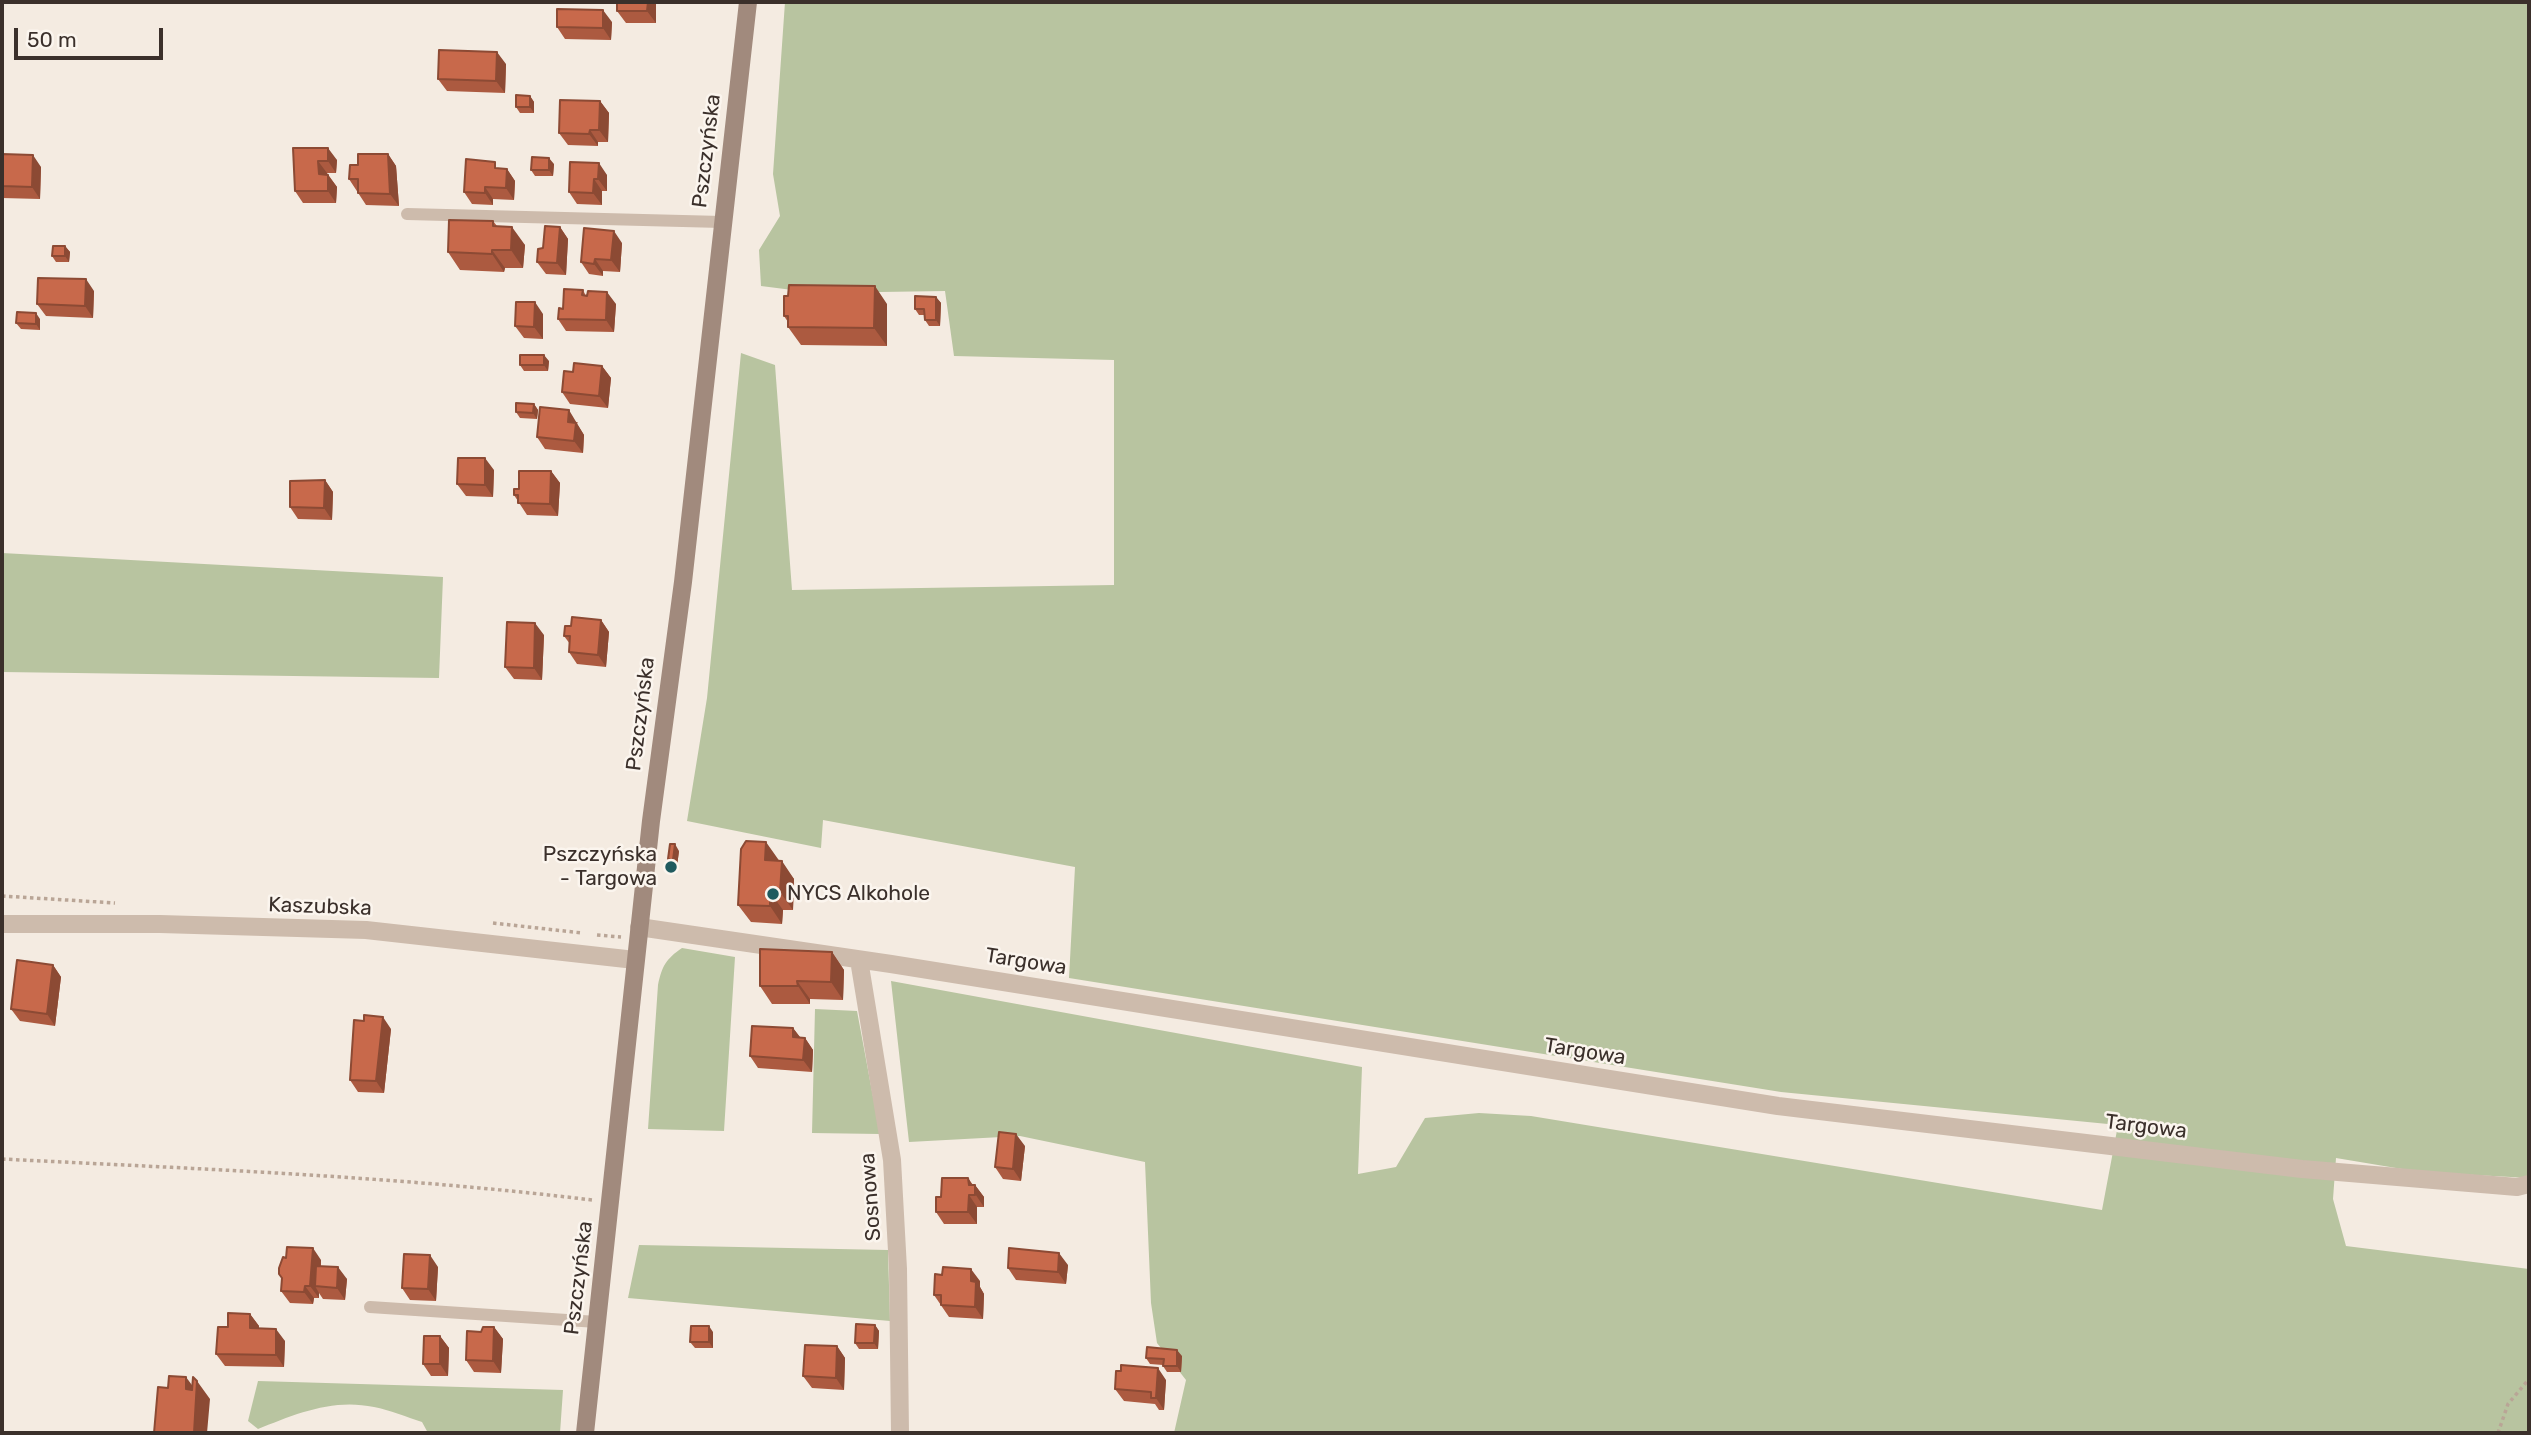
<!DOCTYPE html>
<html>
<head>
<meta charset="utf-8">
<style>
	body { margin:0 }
	#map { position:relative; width:2531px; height:1435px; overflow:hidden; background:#f4ebe1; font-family:Rubik,sans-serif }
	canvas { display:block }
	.frame { position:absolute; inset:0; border:4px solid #3b302b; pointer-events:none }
	.scale { position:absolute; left:14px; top:28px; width:149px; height:32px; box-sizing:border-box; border:4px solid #3b302b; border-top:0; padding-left:9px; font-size:21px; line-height:24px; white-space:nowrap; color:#3b302b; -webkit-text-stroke:5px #fbf5ee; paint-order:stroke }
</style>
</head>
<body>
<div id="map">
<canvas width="2531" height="1435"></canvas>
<div class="frame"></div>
<div class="scale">50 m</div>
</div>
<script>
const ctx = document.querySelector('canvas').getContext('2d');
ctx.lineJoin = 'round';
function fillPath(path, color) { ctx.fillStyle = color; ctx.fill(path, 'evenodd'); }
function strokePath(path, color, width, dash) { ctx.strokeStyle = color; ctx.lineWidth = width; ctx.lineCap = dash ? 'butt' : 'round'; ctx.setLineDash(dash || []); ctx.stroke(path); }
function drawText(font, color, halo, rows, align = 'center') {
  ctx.font = font + ' Rubik,sans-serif'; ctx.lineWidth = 5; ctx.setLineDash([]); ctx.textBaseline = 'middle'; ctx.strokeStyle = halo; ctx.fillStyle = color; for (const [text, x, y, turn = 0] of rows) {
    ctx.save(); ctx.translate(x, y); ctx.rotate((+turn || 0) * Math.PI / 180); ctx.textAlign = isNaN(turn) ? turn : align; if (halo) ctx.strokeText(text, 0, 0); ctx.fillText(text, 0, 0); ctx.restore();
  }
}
const green = new Path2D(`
	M785,2H2529V1178L2420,1172L2336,1158L2333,1199L2346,1246L2529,1269V1433H1174L1186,1380L1157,1343L1151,1303L1145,1162L1020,1136L909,1142L891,981L1362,1067L1358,1174L1396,1167L1425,1118L1479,1113L1531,1116L2102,1210L2118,1125L1781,1092L1069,978L1075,867L823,820L821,848L687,821L707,698L741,353L775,365L792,590L1114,585V360L954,356L945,291L816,293L761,286L759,250L780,216L773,174Z
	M2,553L443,577L439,678L2,672Z
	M682,948L735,957L724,1131L648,1129L658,985C662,966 666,959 682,948Z
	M815,1009L857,1011L880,1134L812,1133Z
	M639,1245L888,1250L890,1321L628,1298Z
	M258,1381L563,1390L560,1433H428L422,1422C406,1417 390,1410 374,1407C333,1398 295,1414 258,1429L248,1421Z`);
const path = new Path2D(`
	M2,896L115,903
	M493,923L582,933
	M597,935L621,937
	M2,1159C199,1169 396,1176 592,1200
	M2498,1433L2508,1404L2529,1379`);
const lane = new Path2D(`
	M407,214L722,222
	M370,1307L597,1322`);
const street = new Path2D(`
	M2,924H160L366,930L635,960
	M639,927L891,964L1778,1106L2302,1169L2517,1187L2529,1184
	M859,960L892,1160L898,1269L900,1433`);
const secondary = new Path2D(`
	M585,1433L651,821L683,582L748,2`);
const wall = new Path2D(`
	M656,2V23H626L617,11Z
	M612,22L611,40L565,39L557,27Z
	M506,64L505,93L447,91L438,79Z
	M530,96L534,102V113H520L516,107Z
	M600,101L609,113L608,142H598V146L568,145L559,133Z
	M293,148L337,160L336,173H327L337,187L336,203H303L295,191Z
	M2,154L41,167L40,199L2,198Z
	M388,154L396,166L399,206L366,205L349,179L358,165Z
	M570,162L607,175V191H602V205L577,204L569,192Z
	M554,164L553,176H535L531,170Z
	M499,168L507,169L515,181L514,200L493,199V205L472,204L464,192Z
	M493,221L497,226L525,245L523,268H505L504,272L460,270L448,252Z
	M560,227L568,239L566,275L546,274L537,262L543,248Z
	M622,243L620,272L603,271V276L589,274L581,262Z
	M65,246L70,252L69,262H56L52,256Z
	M583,290L586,296L616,304L614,332L566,331L558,319L563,309Z
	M94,291L93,318L46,316L37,304Z
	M936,297L941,303L940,326H929L925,320L924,315H919L915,309Z
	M887,304V346L801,345L788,327V322L784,316Z
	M543,314V339L524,338L515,326Z
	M40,319V330L21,329L16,323Z
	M549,361L548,371H524L520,365Z
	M602,366L611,378L608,408L570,404L562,392L573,372Z
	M534,404L538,410L537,419L520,418L516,412Z
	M578,422L577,424L584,435L583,453L545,449L537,437Z
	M494,470L493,497L466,496L457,484Z
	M551,471L560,483L558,516L527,515L514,495L519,489Z
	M325,480L333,492L332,520L298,519L290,507Z
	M601,620L609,632L606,667L577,664L569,652L570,644L564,636L571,626Z
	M544,635L542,680L514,679L505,667Z
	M679,851L677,866L673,865L668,859Z
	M778,859L794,879L793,910H783L782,924L751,922L738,905Z
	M832,952L844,970L843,1000L810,999V1004H772L760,986Z
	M53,965L61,977L55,1026L20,1021L11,1009Z
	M793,1028L800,1037L805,1038L813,1050L812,1072L758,1068L750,1056Z
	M391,1029L384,1093L358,1092L350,1080Z
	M1025,1146L1021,1181L1003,1179L995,1167Z
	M968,1178L973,1185H975L984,1197V1207H977V1224H944L936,1212L941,1197Z
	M321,1260V1266L347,1279L345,1300L323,1299L319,1293V1298H314L313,1304L290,1303L281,1291Z
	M1068,1265L1066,1284L1016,1280L1008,1268Z
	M438,1267L436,1301L410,1300L402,1288Z
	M980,1281V1287L984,1294L983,1319L949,1317L934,1295Z
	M250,1314L259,1326V1329L285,1341L284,1367L225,1366L216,1354L228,1327Z
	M875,1325L879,1331L878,1349H859L855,1343Z
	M494,1327L503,1339L501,1373L474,1372L466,1360L481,1332Z
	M713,1332V1348H695L690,1342Z
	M440,1336L449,1348L448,1376H431L423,1364Z
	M837,1346L845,1358L844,1390L812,1388L803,1376Z
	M1182,1356L1181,1372H1167L1163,1366V1365L1150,1364L1146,1358Z
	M1166,1380L1164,1410H1159L1155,1404L1124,1401L1115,1389Z`);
const shadedWall = new Path2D(`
	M648,2H656V23L647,11Z
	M603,10L612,22L611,40L603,28Z
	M497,52L506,64L505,93L496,81Z
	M530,96L534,102V113L530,107Z
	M600,101L609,113L608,142L599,130Z
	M590,130L598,142V146L589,134Z
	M328,148L337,160L336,173L328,161Z
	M388,154L396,166L399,206L390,194Z
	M33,155L41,167L40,199L32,187Z
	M549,158L554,164L553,176L549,170Z
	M318,161L327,173V186L319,174Z
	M599,163L607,175V191L598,179Z
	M507,169L515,181L514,200L506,188Z
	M328,175L337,187L336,203L328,191Z
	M594,179L602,191V205L593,193Z
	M485,187L493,199V205L485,193Z
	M512,227L525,245L523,268L511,250Z
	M560,227L568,239L566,275L557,263Z
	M614,231L622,243L620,272L611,260Z
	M65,246L70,252L69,262L65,256Z
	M492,250L505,268L504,272L492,254Z
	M595,259L603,271V276L594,264Z
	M86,279L94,291L93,318L85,306Z
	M875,286L887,304V346L874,328Z
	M607,292L616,304L614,332L606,320Z
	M936,297L941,303L940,326L936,320Z
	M535,302L543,314V339L534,327Z
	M36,313L40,319V330L36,324Z
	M544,355L549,361L548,371L544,365Z
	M602,366L611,378L608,408L599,396Z
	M534,404L538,410L537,419L533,413Z
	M569,410L584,435L583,453L574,441L568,422Z
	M485,458L494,470L493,497L485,485Z
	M551,471L560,483L558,516L550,504Z
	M325,480L333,492L332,520L324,508Z
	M601,620L609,632L606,667L598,655Z
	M535,623L544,635L542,680L534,668Z
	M766,842L778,859L777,878L765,860Z
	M675,844L679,851L677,866L673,860Z
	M782,861L794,879L793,910L780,892Z
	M770,892L783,910L782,924L770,906Z
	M832,952L844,970L843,1000L831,982Z
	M53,965L61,977L55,1026L47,1014Z
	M797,981L810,999V1004L798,986Z
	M383,1017L391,1029L384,1093L376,1081Z
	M793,1028L802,1040L793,1037Z
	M805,1038L813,1050L812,1072L803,1060Z
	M1016,1134L1025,1146L1021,1181L1013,1169Z
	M968,1178L975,1189V1185L984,1197V1207L969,1185Z
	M969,1195L977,1207V1224L968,1212Z
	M313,1248L321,1260L319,1287L315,1286L319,1293V1298L310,1286Z
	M1059,1253L1068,1265L1066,1284L1058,1272Z
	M430,1255L438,1267L436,1301L428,1289Z
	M338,1267L347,1279L345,1300L337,1288Z
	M971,1269L980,1281V1287L984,1294L983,1319L975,1307L971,1281Z
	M305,1286L314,1298L313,1304L304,1292Z
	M250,1314L259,1326V1340L250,1328Z
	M875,1325L879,1331L878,1349L874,1343Z
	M709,1326L713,1332V1348L709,1342Z
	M494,1327L503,1339L501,1373L493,1361Z
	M276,1329L285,1341L284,1367L276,1355Z
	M440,1336L449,1348L448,1376L440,1364Z
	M837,1346L845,1358L844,1390L836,1378Z
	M1177,1350L1182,1356L1181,1372L1177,1366Z
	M1158,1368L1166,1380L1164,1410L1156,1398Z
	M186,1377L197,1392V1381L210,1399L207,1433H194L186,1389Z`);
const building = new Path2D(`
	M617,2H648L647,11H617Z
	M557,9L603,10V28L557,27Z
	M439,50L497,52L496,81L438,79Z
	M516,95L530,96V107H516Z
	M560,100L600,101L599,130H590L589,134L559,133Z
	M293,148H328V161H318L319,174L328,175V191H295Z
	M2,154L33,155L32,187L2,186Z
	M358,154H388L390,194L358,193V179H349L350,165H358Z
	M532,157L549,158V170H531Z
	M466,159L495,162V168L507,169L506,188L485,187V193L464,192Z
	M570,162L599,163L598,179H594L593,193L569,192Z
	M449,220L493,221V226L512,227L511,250H492V254L448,252Z
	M545,226L560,227L557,263L537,262L538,249L543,248Z
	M584,228L614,231L611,260L595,259L594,264L581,262Z
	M53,246H65V256H52Z
	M38,278L86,279L85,306L37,304Z
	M789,285L875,286L874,328L788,327V316H784V296H788Z
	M564,289L583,290L582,295L587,296L588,291L607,292L606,320L558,319L559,308L563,309Z
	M915,296L936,297V320H925L924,309H915Z
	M516,302H535L534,327L515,326Z
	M17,312L36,313V324L16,323Z
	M520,355H544V365H520Z
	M574,363L602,366L599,396L562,392L564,371L573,372Z
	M516,403L534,404L533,413L516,412Z
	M540,407L569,410L568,422L576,423L574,441L537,437Z
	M458,458H485V485L457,484Z
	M519,471H551L550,504L518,503V495H514V489H519Z
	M325,480L324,508L290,507V481Z
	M572,617L601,620L598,655L569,652L570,636H564L565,626H571Z
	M507,622L535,623L534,668L505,667Z
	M746,841L766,842L765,860L782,861L780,892H770V906L738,905L741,849Z
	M670,844H675L673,860L668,859Z
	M760,949L832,952L831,982L797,981L798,986H760Z
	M17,960L53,965L47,1014L11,1009Z
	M364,1015L383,1017L376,1081L350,1080L354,1020L364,1021Z
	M752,1026L793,1028V1037L805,1038L803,1060L750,1056Z
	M999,1132L1016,1134L1013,1169L995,1167Z
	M942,1178H968L969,1185H975V1195H969L968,1212H936V1197H941Z
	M287,1247L313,1248L310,1286H305L304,1292L281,1291L282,1278L279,1274V1268L283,1257L286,1258Z
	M1009,1248L1059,1253L1058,1272L1008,1268Z
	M404,1254L430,1255L428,1289L402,1288Z
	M316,1266L338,1267L337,1288L315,1286Z
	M943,1267L971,1269V1281L976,1282L975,1307L941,1305V1295H934L935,1274L942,1275Z
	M228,1313L250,1314V1328L276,1329V1355L216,1354L218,1327H228Z
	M856,1324L875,1325L874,1343H855Z
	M691,1326H709V1342H690Z
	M483,1327H494L493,1361L466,1360L467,1331L481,1332Z
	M424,1336H440V1364H423Z
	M805,1345L837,1346L836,1378L803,1376Z
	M1147,1347L1177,1350V1366H1163L1164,1359L1146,1358Z
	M1121,1365L1158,1368L1156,1398H1151V1392L1115,1389L1116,1371H1121Z
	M169,1376L186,1377V1389L192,1390L193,1377L197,1381L194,1433H154L158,1387L168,1388Z`);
const markers = [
	[671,867,7,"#1f5a5e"],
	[773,894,7,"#1f5a5e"]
];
const streetNames = [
	["Pszczyńska",707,151,-83],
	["Pszczyńska",641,714,-83],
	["Kaszubska",320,907,2],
	["Targowa",1026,962,9],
	["Targowa",1585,1052,9],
	["Targowa",2146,1127,7],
	["Sosnowa",871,1197,-94],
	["Pszczyńska",579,1278,-83]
];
const poiNames = [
	["Pszczyńska",657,855],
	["- Targowa",657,879],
	["NYCS Alkohole",787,894,"left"]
];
fillPath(green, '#b8c4a0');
strokePath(path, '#b9a596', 3.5, [3.5, 3.5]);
strokePath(lane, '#cdbbac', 12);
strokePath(street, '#cdbbac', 18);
strokePath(secondary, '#a18a7d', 18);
fillPath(wall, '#ac5a40');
fillPath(shadedWall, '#8c4a34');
fillPath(building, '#c8694b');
strokePath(building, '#8c4a34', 2);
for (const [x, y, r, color] of markers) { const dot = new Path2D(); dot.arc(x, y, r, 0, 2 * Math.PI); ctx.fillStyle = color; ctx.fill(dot); strokePath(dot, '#fbf5ee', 2.5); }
drawText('21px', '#3b302b', '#fbf5ee', streetNames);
drawText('21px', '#3b302b', '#fbf5ee', poiNames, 'right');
</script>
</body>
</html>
